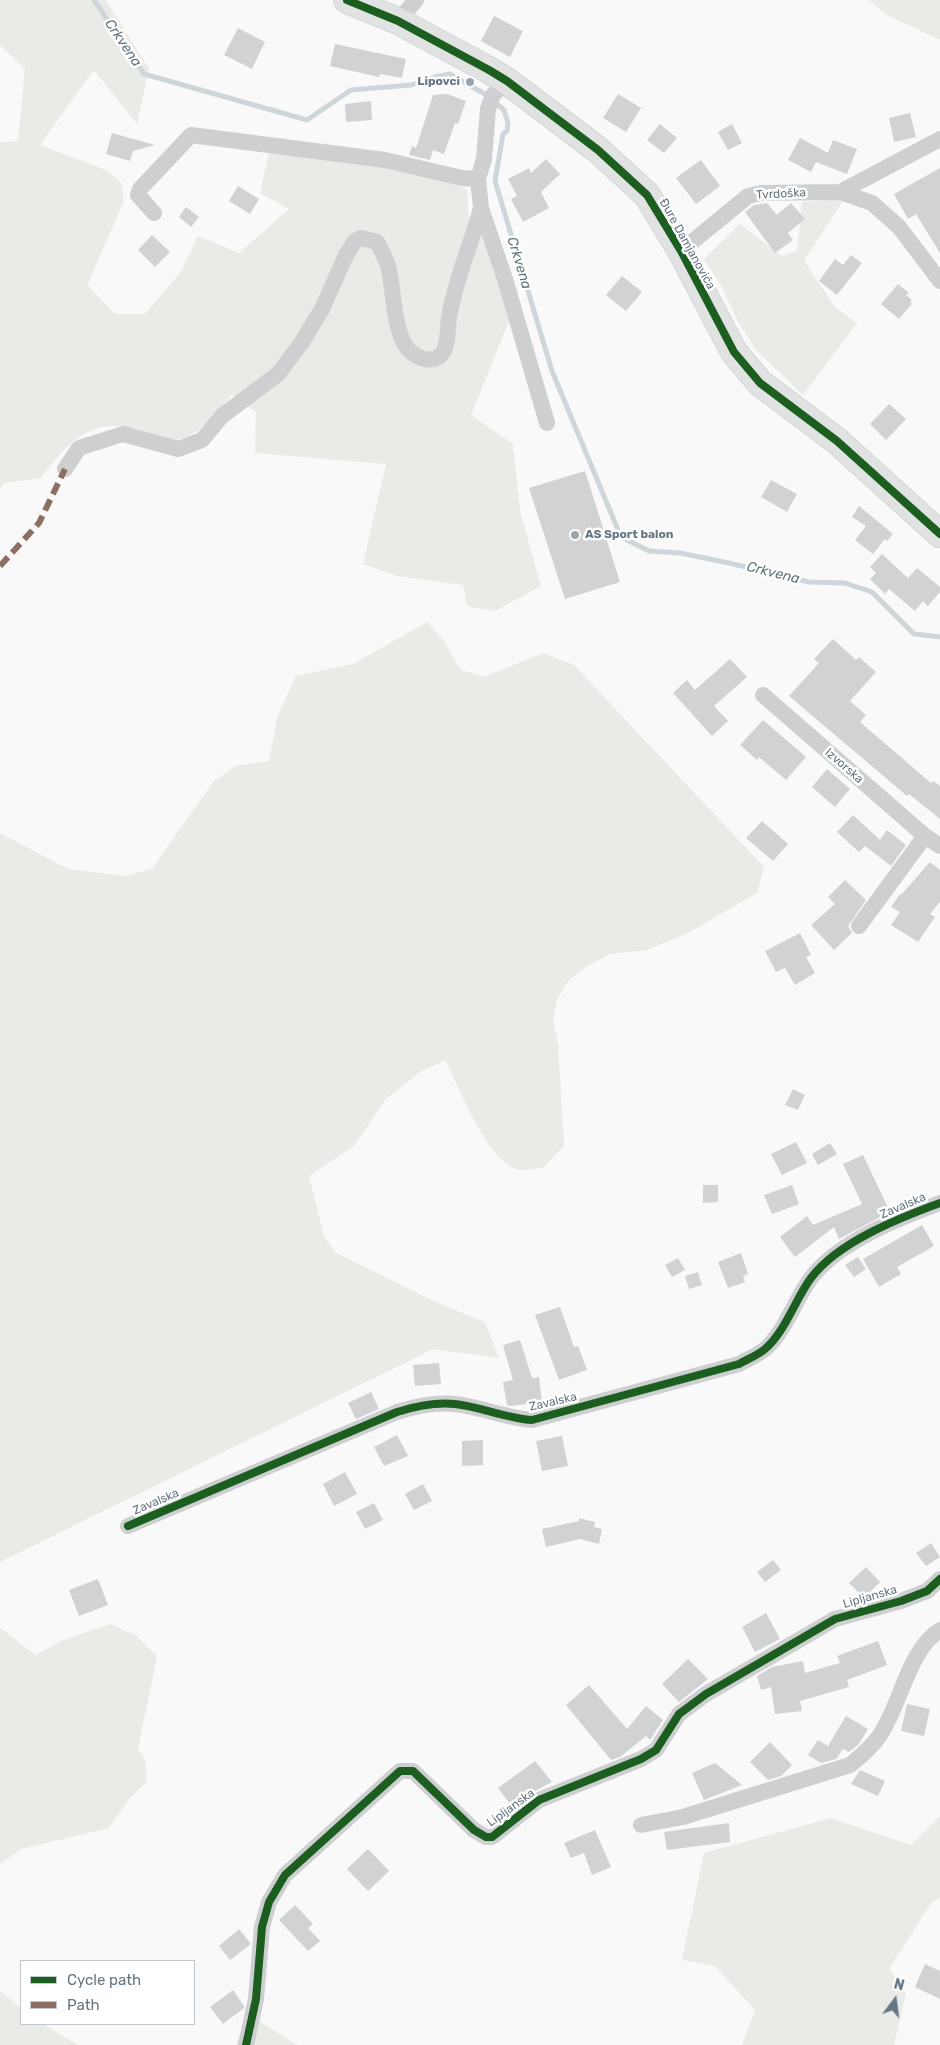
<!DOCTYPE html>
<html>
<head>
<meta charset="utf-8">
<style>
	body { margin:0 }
	#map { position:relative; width:940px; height:2045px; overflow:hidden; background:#f9f9f9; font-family:Rubik,sans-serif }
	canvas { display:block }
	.legend { position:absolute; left:20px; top:1960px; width:175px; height:65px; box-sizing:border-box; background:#fff; border:1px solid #c1c8cd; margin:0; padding:6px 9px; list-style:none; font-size:15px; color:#657683 }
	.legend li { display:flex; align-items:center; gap:10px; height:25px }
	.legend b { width:25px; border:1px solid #c1c8cd }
	.north { position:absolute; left:870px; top:1975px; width:50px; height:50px; -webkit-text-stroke:4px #fff; paint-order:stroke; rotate:15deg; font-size:14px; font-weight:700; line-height:20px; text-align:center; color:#657683 }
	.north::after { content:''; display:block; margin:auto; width:18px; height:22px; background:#657683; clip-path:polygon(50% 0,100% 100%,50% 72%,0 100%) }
</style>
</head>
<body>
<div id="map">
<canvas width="940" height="2045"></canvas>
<ul class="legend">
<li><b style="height:6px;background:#1b5e20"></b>Cycle path</li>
<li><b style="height:6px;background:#8d6e63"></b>Path</li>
</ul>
<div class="north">N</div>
</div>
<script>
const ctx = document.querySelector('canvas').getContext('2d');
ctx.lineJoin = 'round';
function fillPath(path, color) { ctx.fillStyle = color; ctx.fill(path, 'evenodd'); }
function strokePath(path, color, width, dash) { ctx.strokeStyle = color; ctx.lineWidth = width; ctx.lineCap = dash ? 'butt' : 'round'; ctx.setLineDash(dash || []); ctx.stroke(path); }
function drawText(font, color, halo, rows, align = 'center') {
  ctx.font = font + ' Rubik,sans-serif'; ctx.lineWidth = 5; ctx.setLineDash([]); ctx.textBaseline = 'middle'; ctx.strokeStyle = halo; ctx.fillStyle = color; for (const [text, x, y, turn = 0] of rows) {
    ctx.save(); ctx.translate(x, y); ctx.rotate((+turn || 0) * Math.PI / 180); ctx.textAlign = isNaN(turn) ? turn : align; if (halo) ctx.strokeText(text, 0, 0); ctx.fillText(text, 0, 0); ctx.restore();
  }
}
const green = new Path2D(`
	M0,0H106L149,69L137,124L94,70L40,145L106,170L121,182L124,201L87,285L115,314H145L180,273L198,236L239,253L289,209L260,193L269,153C327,160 418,161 467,190L469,220L485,228L509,321L471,415L513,444L520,511L541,586L495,611L467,606L463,585L397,576L363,564L386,464L255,453L256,412L232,395C216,412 201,435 176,440C167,442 152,434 143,431C92,415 70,440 41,478L4,483L0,489V142L18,141L25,69L0,45Z
	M869,0H940V40L885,14Z
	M844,199L804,261L835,307L857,323L803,395L756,350L737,320L723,289L704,259L740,224L782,256L797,251L802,202Z
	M427,622L443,640L461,670L484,677L543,653L574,665L764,867L757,893L690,932L647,950L610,954L586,967L568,981L557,1000L553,1021L558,1042L564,1146L543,1168C536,1168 527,1171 520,1170C488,1165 459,1086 445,1060L420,1072L385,1100L354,1146L309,1176L324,1236L336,1253L440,1304L485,1322L499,1358L433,1349L0,1562V833L68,869L125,876L152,869L213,782L235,766L269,761L277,718L296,676L353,664Z
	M110,1624L135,1635L157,1656L138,1749L145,1760L147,1781L129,1799L109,1828L21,1849L0,1864V1628L36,1655L63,1640Z
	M940,1816V1897L931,1903L889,1969L906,1993L894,2045H742L755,2010L715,1966L682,1960L704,1853L831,1818L911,1845Z
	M0,1991L21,2008V2024H43L78,2045H0Z
	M248,2014L297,2045H236Z`);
const stream = new Path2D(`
	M94,0L144,74L307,120L351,90L411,85L435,77L450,74L485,94L504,110L508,123L507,131L503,134L495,181L552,371L621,537L649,551L680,553L729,563L809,582L845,583L872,592L914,634L940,637`);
const building = new Path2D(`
	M494,16L523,31L510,57L481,41Z
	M238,28L265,42L252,69L224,55Z
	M335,44L406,59L402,78L380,74L379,77L330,66Z
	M447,94L466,101L458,124L455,123L444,154L433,150L430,160L409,155L412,146L416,148L433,95Z
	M618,94L641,108L626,132L603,118Z
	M371,101L372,120L346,122L345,104Z
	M910,113L916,137L894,142L889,118Z
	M660,124L677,138L664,153L647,140Z
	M732,124L742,143L728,150L718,132Z
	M112,133L155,145L133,151L130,161L106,154Z
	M800,138L828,153L833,140L857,149L847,174L816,162L811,172L788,160Z
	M546,159L560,174L541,192L549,208L523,222L511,199L517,196L508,179L529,168L531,173Z
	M701,160L720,186L696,204L676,178Z
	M940,168V253L916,214L908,219L894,194Z
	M238,186L259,199L250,214L229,201Z
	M767,203L777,215L791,203L805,219L788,233L793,240L775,253L745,212L754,205Z
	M186,207L199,217L191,227L179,217Z
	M152,235L170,252L155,267L138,250Z
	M851,255L862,263L837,295L819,281L835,259L843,265Z
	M622,276L642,292L626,311L606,295Z
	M898,284L909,293L906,295L912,300L910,302L912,304L899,319L881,304Z
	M889,404L906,419L886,440L870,424Z
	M585,471L620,582L565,599L529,488Z
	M771,480L797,494L787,512L761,497Z
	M859,506L893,534L887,541L885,539L873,554L855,540L866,526L852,517Z
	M882,554L908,578L917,568L940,587V592L928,606L923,601L915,611L889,589L885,594L870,579L876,573L870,567Z
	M833,639L856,660L859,657L876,672L850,701L866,715L860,722L931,783L933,781L940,786V819L909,794L907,796L789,696L819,663L814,659Z
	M730,659L747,677L714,706L728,721L712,736L673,693L687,680L695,690Z
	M763,720L806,757L786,780L759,757L757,760L740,745Z
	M827,769L850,789L835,807L812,787Z
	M853,815L880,840L887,830L906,845L891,866L865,846L859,852L837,832Z
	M762,821L788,844L773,861L746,838Z
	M930,862L940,870V902L930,914L935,917L918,942L891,925L900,912L891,907L900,894L901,895Z
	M845,880L866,900L848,926L852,933L834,950L811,925L835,904L828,897Z
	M800,933L811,955L806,957L815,973L795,985L785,968L776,972L765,951Z
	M793,1089L805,1095L798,1110L785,1105Z
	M796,1142L807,1163L782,1175L771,1154Z
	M830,1143L837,1154L818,1165L812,1154Z
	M863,1155L890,1212L839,1239L834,1227L795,1257L780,1237L807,1216L813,1225L862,1204L843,1164Z
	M703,1185H718V1202L703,1203Z
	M792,1185L799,1204L772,1214L764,1195Z
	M922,1225L934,1246L897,1267L901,1274L879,1287L863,1259Z
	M741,1253L748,1274L743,1276L745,1282L728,1288L718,1262Z
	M858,1257L866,1269L854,1277L845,1265Z
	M678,1258L685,1270L672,1277L665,1265Z
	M698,1272L702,1285L689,1289L685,1276Z
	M560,1307L574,1347L578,1346L587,1370L559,1380L535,1315Z
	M520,1340L532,1378L539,1377L542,1402L511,1406L507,1405L503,1382L513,1380L503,1345Z
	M439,1363L441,1384L415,1386L413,1365Z
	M371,1392L379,1409L356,1419L348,1403Z
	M397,1435L408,1456L384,1466L374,1447Z
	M562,1436L568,1466L542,1471L536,1441Z
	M483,1440V1465L462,1466V1441Z
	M345,1472L357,1494L334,1506L323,1484Z
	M423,1484L432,1501L414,1510L405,1494Z
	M374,1503L383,1520L365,1529L356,1512Z
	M579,1518L595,1522L594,1527L602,1529L599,1544L580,1539L546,1547L542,1529L579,1521Z
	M931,1543L940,1557L926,1566L916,1553Z
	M773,1560L781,1570L765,1582L757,1572Z
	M866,1567L880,1582L864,1598L849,1583Z
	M98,1579L108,1605L79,1616L69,1590Z
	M766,1613L780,1639L755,1652L742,1627Z
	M878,1641L887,1665L847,1680L849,1687L800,1701L802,1711L775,1714L771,1687L761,1690L757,1676L772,1667L803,1661L805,1673L840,1663L837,1656Z
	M688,1659L708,1679L679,1702L662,1684Z
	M589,1685L627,1729L646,1706L663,1720L650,1740L646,1736L620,1757L611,1760L566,1705Z
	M907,1704L930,1709L924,1736L901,1731Z
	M846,1716L868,1729L859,1744L849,1752L843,1749L836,1759L821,1763L808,1755L818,1740L828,1746Z
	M770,1742L792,1765L781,1776L768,1780L750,1762Z
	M535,1761L552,1782L533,1792L513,1808L498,1788Z
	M715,1763L742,1785L704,1800L692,1773Z
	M860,1770L885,1781L878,1796L851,1784Z
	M729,1823L730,1842L667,1850L664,1832Z
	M595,1830L611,1867L592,1875L584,1853L571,1858L564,1843Z
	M368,1849L389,1871L368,1891L347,1869Z
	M295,1905L313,1924L308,1928L320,1941L308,1951L279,1920Z
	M239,1929L251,1944L230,1960L219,1946Z
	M925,1964L940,1971V1999L915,1987Z
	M233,1990L244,2006V2008L223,2024L210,2007Z`);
const street = new Path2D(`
	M398,21L416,0
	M507,81L493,95L488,109L484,159L478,179L481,208L505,279L547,423
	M840,192L940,139
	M154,213L138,195L140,189L191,135L385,160L462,178L478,179
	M681,251L748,196L761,193L840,192L872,203L899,227L940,281
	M65,469L79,448L123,434L178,449L202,440L222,416L278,374L302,342L322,309L346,255L355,241L361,238L377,242C382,251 387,260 389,270C394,294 393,323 405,345C412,357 434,367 443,352C449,342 447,329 449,318C455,280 471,245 481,208
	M763,695L925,836L940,846
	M859,926L925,836
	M128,1526L397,1412C416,1406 434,1402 455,1404C481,1407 506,1418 532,1420L739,1364C748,1359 758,1355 765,1349C785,1332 796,1298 811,1278C838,1242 899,1218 940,1203
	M641,1825L683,1817L850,1765C861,1756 872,1747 880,1735C901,1704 908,1650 940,1630
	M246,2045L256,1999L262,1927L269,1902L285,1875L400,1771H413L474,1830L486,1837H492L539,1800L641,1759L656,1750L679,1714L706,1694L835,1619L901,1601L927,1591L940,1579`);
const primary = new Path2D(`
	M347,0L398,21L489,70L507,81L598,150L647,195L681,251L734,352L760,383L837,441L940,534`);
const quiet = new Path2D(`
	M0,566L39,523L65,469`);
const cycleway = new Path2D(`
	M347,0L398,21L489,70L507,81L598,150L647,195L681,251L734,352L760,383L837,441L940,534
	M128,1526L397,1412C416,1406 434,1402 455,1404C481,1407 506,1418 532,1420L739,1364C748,1359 758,1355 765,1349C785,1332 796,1298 811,1278C838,1242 899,1218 940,1203
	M246,2045L256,1999L262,1927L269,1902L285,1875L400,1771H413L474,1830L486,1837H492L539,1800L641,1759L656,1750L679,1714L706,1694L835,1619L901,1601L927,1591L940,1579`);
const markers = [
	[470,82,5,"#99a4ac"],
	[575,535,5,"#99a4ac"]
];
const poiNames = [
	["Lipovci",460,82],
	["AS Sport balon",585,535,"left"]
];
const streetNames = [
	["Tvrdoška",781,194,-3],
	["Đure Damjanovića",687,244,61],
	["Izvorska",844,766,41],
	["Zavalska",903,1206,-23],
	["Zavalska",553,1402,-13],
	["Zavalska",156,1502,-23],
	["Lipljanska",870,1597,-16],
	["Lipljanska",511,1808,-36]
];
const waterNames = [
	["Crkvena",123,43,56],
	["Crkvena",519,263,73],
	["Crkvena",773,573,14]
];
fillPath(green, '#e8ebe6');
strokePath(stream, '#ced6d9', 5);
fillPath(building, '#d0d2d3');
strokePath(primary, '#d5d6d7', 28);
strokePath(street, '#cecfd0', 16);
strokePath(primary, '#e1e2e2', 26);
strokePath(quiet, '#8d6e63', 6, [12, 6]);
strokePath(cycleway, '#1b5e20', 8);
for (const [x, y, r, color] of markers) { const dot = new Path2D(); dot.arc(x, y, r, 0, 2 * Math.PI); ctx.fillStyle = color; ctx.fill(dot); strokePath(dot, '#fff', 2); }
drawText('bold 12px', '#657683', '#fff', poiNames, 'right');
drawText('12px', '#657683', '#fff', streetNames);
drawText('italic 14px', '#60757c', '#fff', waterNames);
</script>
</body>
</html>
